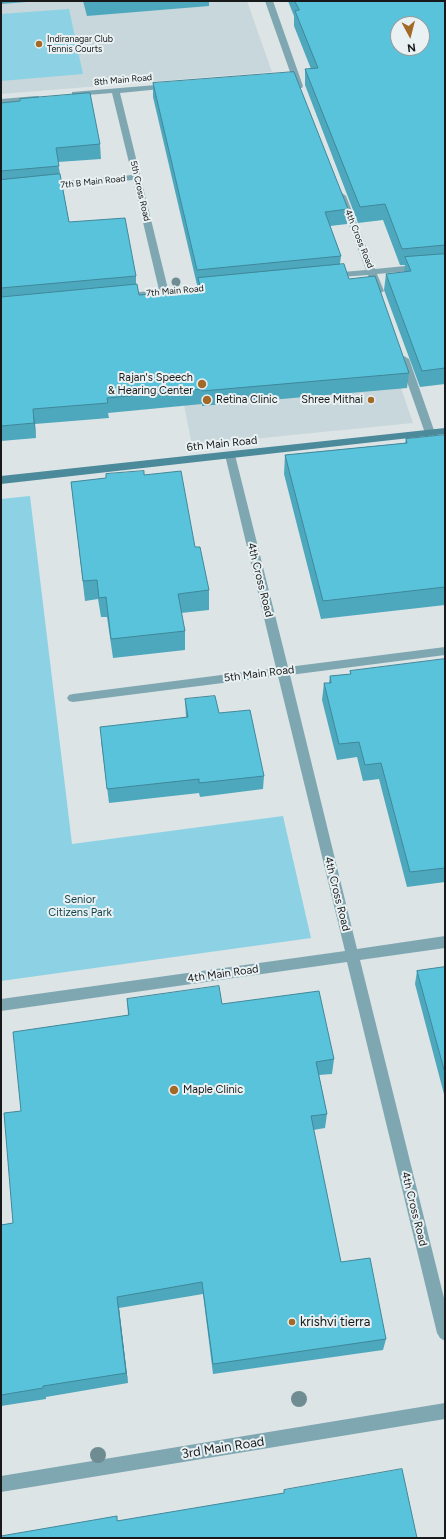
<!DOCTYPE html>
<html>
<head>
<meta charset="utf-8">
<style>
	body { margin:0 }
	#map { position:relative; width:446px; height:1539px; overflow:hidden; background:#dde4e5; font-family:Figtree,sans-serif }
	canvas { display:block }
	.frame { position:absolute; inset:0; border:2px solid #17191a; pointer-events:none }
	.north { position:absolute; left:390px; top:16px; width:40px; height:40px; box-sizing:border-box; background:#eaf1f3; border:1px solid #969b9c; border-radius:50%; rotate:173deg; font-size:11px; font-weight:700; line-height:16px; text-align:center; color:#17191a }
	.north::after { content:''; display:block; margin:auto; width:14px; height:18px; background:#a26927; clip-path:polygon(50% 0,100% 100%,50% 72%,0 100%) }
</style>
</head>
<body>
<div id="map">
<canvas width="446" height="1539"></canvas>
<div class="frame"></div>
<div class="north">N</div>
</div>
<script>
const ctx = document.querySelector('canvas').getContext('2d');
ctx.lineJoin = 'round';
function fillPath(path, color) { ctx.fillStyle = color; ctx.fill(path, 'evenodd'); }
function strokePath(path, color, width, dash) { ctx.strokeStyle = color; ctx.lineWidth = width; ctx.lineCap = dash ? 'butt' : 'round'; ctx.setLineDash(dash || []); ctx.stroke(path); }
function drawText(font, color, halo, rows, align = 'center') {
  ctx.font = font + ' Figtree,sans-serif'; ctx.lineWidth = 4; ctx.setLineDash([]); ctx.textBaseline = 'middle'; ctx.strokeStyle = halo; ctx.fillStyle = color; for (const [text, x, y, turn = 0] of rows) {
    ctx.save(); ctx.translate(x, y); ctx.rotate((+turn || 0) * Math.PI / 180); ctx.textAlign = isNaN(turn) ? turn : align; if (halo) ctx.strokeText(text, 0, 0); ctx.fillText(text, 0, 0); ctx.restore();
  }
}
const built = new Path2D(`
	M1,1H247L272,72L1,94Z
	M385,341L413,423L192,445L175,360Z`);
const green = new Path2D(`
	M69,9L83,74L1,81V14Z
	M30,496L72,844L283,816L311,938L1,981V499Z`);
const street = new Path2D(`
	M265,1H273L303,86L302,88H296L295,86Z
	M168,84L172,86L171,88L120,93L168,289L215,284L220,287L215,290L124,299L121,298L119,296L121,294L159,290L133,180L46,189L42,186L46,183L132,175L112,93L75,96H72V92Z
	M36,96H39V100L1,103V99Z
	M342,193L346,196L375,269L445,262V268L377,274L384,291L379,294L374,291L368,275L328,278L326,276L331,273L366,270L338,196Z
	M404,356L409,359L435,433L434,435L430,436L425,433L399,359Z
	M230,452L235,455L288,667L445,647V655L290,675L357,949L445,936V948L360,960L445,1302V1341L440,1338L437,1333L347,962L1,1011V999L345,951L278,676L73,702L69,701L67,698L69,695L73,694L276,668L225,455Z
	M445,1403V1419L1,1492V1476Z`);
const secondary = new Path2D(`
	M445,428V434L1,484V476Z`);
const trees = [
	[176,282,4.5],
	[299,1399,8],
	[98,1455,8]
];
const wall = new Path2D(`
	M1,1H39L1,4Z
	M83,1H209V6L87,16Z
	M288,1H445V384L420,387L384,290L386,274L404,272L405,265H400L383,220L358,223L305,85V69H311L294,26V16Z
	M153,83L348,209L347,224L330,226L341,256L340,264L349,279L409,373L407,388L202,406V404L108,413L109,418L35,424L36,438L1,441V103L100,144L101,159L58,162L60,174L69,222L136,276V284L139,295L199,290V285H197L153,97Z
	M445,435V605L321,619L284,474L285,455L405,443L406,439Z
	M144,475L195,547L209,590V610L181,613L185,631V650L113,658L107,617H101L98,599L85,601L71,482Z
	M445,659V882L407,887L379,779L363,781L357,757L337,760L322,700L324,683H329L330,676L350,674V671Z
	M185,699L219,713L264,776L263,789L200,797L199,793L109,803L101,740L186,717Z
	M445,967V1098L415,984L417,971Z
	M127,999L222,1004L334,1059L332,1074L319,1075L327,1114L325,1128L313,1130L341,1262L386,1339L383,1350L213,1374L203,1294L119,1308L128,1383L46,1397V1399L1,1406V1225L13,1223L21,1111L128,1015Z`);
const shadedWall = new Path2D(`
	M33,409L35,424L36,438L34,423Z
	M117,1297L119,1308L128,1383L126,1373Z`);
const building = new Path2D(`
	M295,1H445V245L402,249L385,204L360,207L305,69L318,68L295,11L299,10ZM398,24H422V48H398Z
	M294,72L348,209L325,212L341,256L197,270L153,83Z
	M90,93L100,144L56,148L59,166L1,171V103L20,101V99Z
	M60,174L69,222L125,218L136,276L1,288V180Z
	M445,254V368L422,371L386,274L411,271L405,257Z
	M344,264L349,279L375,276L409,373L202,391V389L107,398L108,403L33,409L34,423L1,426V297L137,284L139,295L201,290L198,278Z
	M445,435V587L323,601L285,455L407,443L406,439Z
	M144,471V475L181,471L195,547H200L209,590L178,594L185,631L111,639L106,597L99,598L97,580L83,581L71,482L106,478V474Z
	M445,659V868L410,872L381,763L365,765L359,742L339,744L324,683H331L330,676L351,674L350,671Z
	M215,696L219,713L250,710L264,776L199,783V779L107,789L100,727L188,717L185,699Z
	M445,967V1073L417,971Z
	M219,986L222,1004L319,991L334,1059L316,1062L327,1114L311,1116L341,1262L370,1258L386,1339L213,1364L202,1282L117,1297L126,1373L43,1386V1388L1,1395V1225L13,1223L4,1113L21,1111L13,1032L129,1015L127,999Z
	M402,1469L417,1538H1V1536L117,1516V1521L284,1493V1490Z`);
const markers = [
	[39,44,4,"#a26927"],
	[202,384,5,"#a26927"],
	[207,400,5,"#a26927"],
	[371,400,4,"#a26927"],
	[174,1090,5,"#a26927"],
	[292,1322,4,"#a26927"]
];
const farPoinames = [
	["Indiranagar Club",47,39],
	["Tennis Courts",47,49]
];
const farStreetnames = [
	["8th Main Road",123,80,-5],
	["7th B Main Road",93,182,-6],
	["5th Cross Road",140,191,77],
	["4th Cross Road",359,239,68],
	["7th Main Road",175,291,-5]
];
const poiNames = [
	["Rajan's Speech",193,378],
	["& Hearing Center",193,391],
	["Retina Clinic",216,400,"left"],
	["Shree Mithai",363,400],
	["Maple Clinic",183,1090,"left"]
];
const streetNames = [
	["6th Main Road",222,444,-6],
	["4th Cross Road",260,580,76],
	["5th Main Road",259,674,-7],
	["4th Cross Road",337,894,76],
	["4th Main Road",223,974,-8],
	["4th Cross Road",414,1209,76]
];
const parkNames = [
	["Senior",80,900],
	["Citizens Park",80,913]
];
const nearPoinames = [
	["krishvi tierra",300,1322]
];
const nearStreetnames = [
	["3rd Main Road",223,1448,-9]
];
fillPath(built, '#c8d7db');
fillPath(green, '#8cd2e4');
fillPath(street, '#7fa7b2');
fillPath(secondary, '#4a8a9a');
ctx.fillStyle = '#6f8c92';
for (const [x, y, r] of trees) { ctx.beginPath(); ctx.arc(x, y, r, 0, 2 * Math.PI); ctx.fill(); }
fillPath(wall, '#4da8bd');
fillPath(shadedWall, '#3f889a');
fillPath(building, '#5ac3dc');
strokePath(building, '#3f889a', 1);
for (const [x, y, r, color] of markers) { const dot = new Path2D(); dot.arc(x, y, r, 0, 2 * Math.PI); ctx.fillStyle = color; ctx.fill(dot); strokePath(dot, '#eaf1f3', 1.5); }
drawText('9px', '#17191a', '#eaf1f3', farPoinames, 'left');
drawText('9px', '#17191a', '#eaf1f3', farStreetnames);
drawText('11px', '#17191a', '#eaf1f3', poiNames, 'right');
drawText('11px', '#17191a', '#eaf1f3', streetNames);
drawText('11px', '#15444f', '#eaf1f3', parkNames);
drawText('13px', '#17191a', '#eaf1f3', nearPoinames, 'left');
drawText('13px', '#17191a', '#eaf1f3', nearStreetnames);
</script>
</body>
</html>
